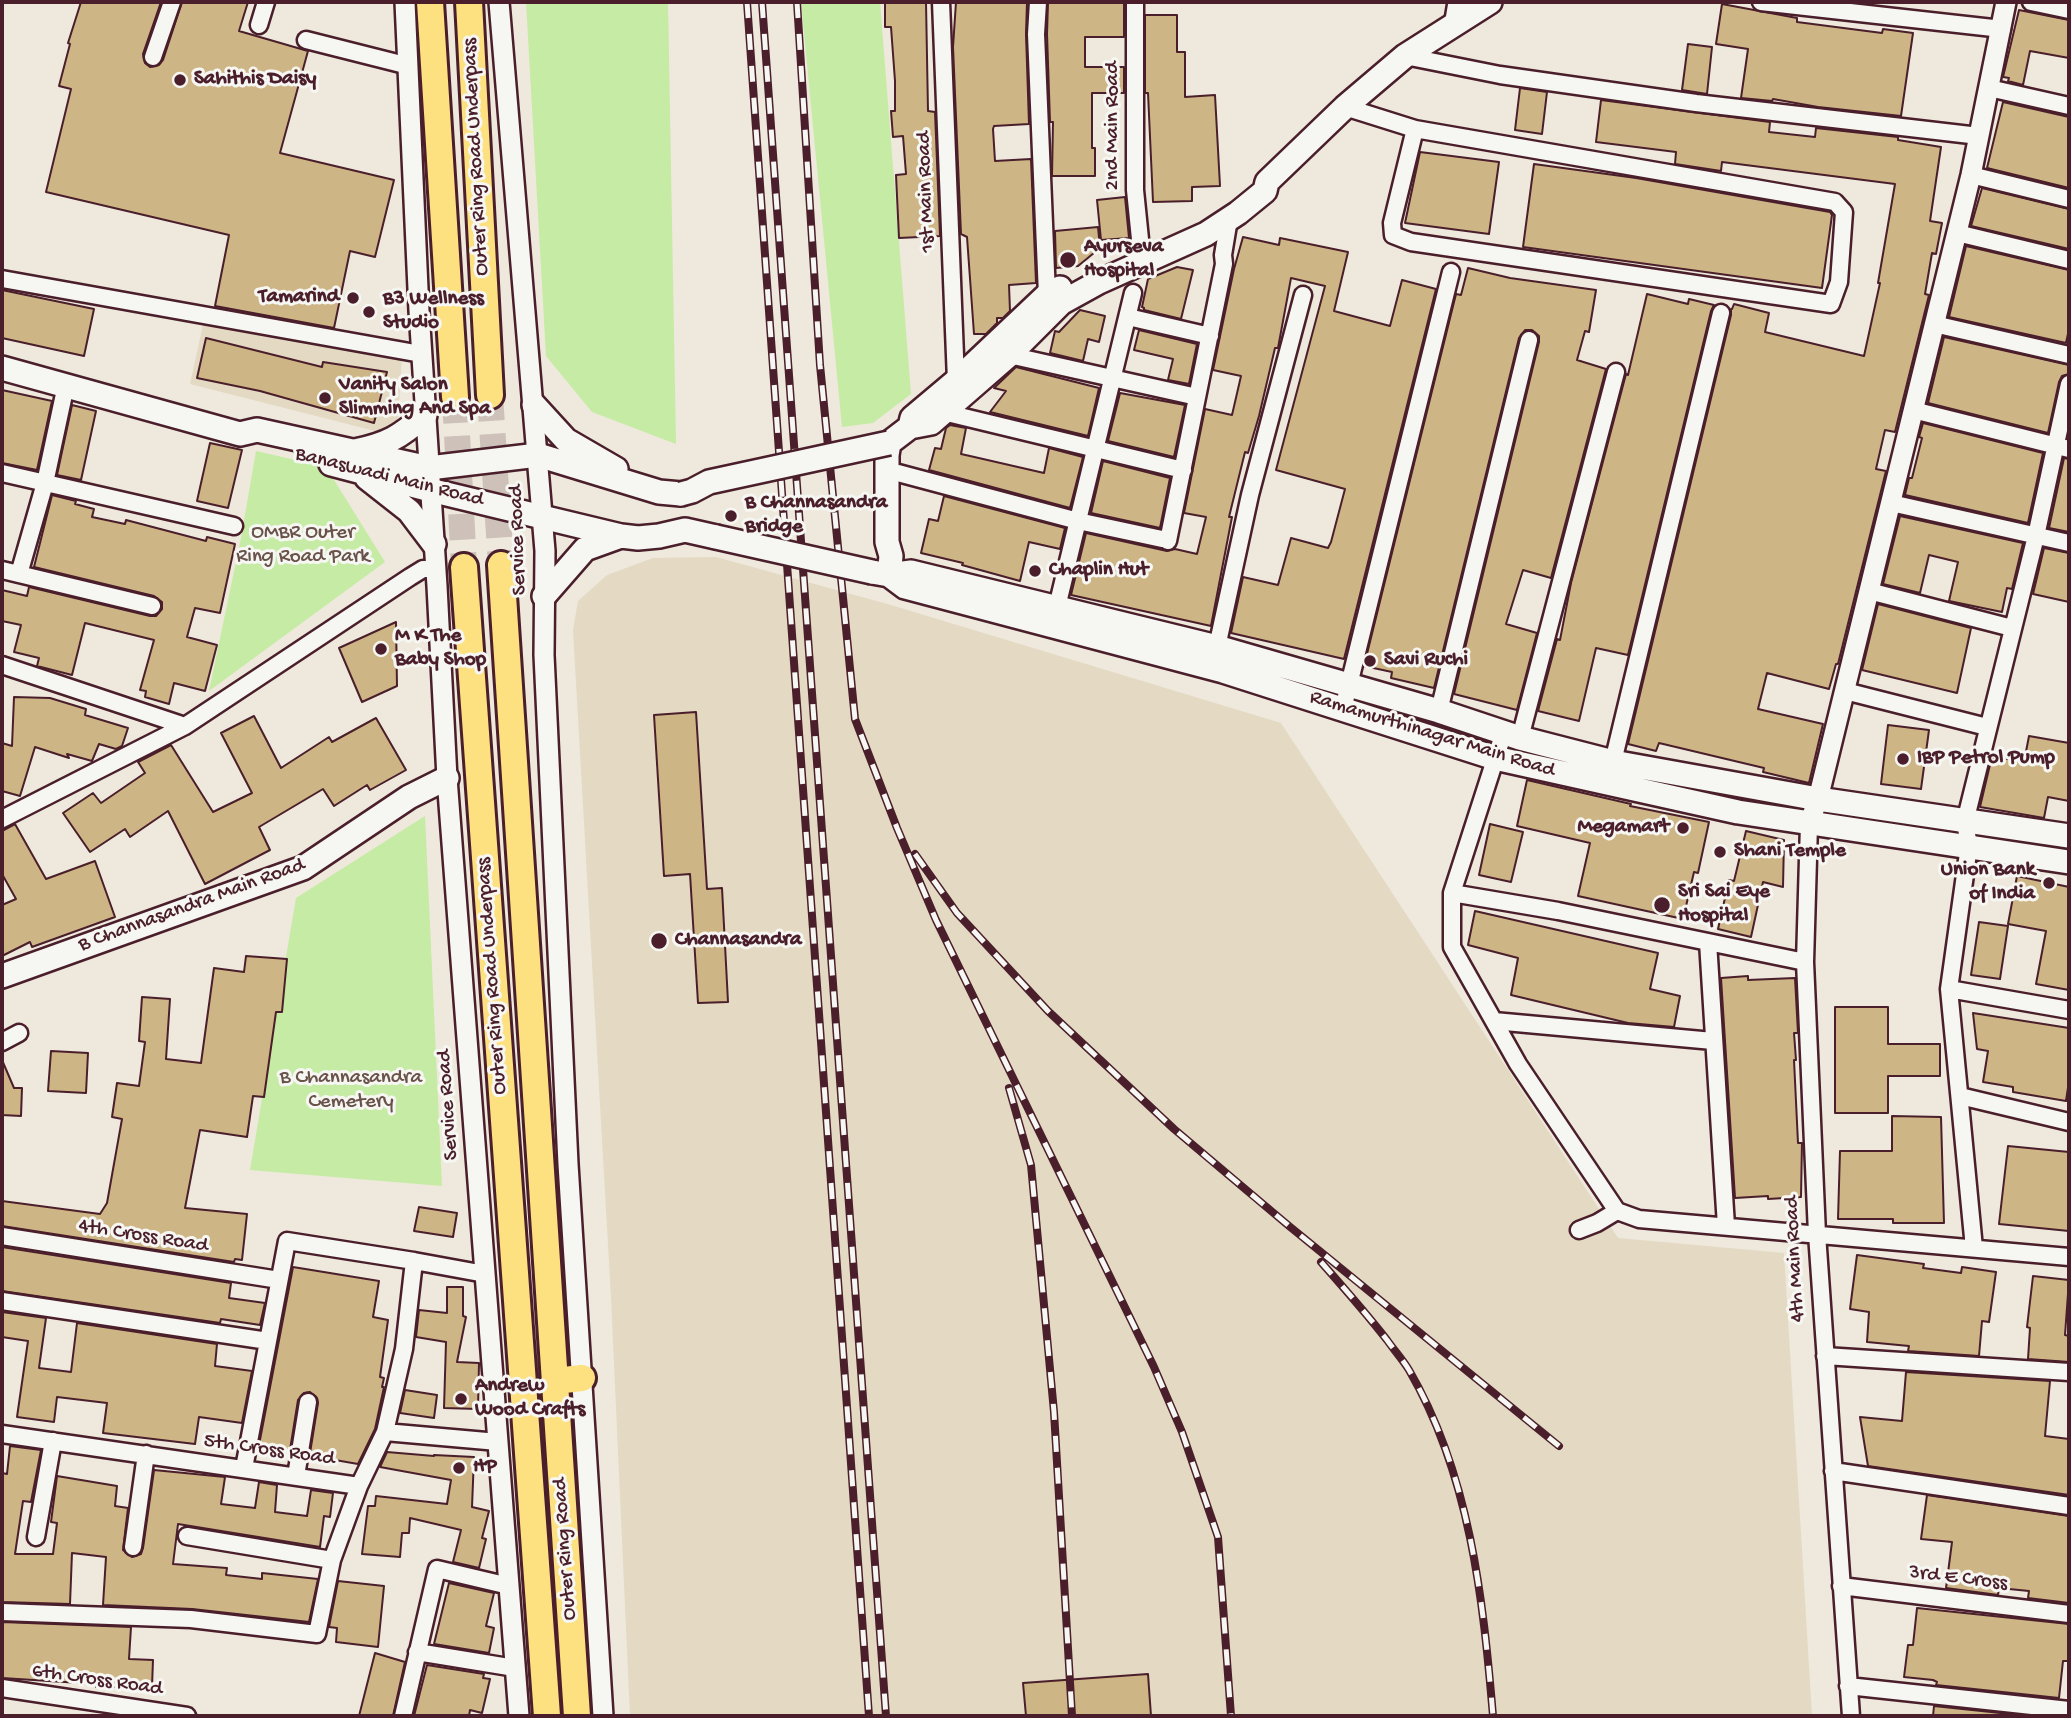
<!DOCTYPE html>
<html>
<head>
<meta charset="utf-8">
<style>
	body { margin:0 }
	#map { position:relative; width:2071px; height:1718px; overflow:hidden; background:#eee9dc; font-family:"Gochi Hand",sans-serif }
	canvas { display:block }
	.frame { position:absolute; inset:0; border:4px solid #4a1f2b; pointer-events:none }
</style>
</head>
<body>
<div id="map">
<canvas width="2071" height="1718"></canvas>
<div class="frame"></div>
</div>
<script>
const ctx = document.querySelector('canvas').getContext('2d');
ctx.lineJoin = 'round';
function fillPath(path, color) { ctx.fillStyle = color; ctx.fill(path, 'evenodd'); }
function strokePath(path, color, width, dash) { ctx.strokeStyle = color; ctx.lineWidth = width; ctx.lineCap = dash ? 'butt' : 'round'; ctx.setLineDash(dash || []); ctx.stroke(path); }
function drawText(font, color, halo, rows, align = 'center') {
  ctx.font = font + ' "Gochi Hand",sans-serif'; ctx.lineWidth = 6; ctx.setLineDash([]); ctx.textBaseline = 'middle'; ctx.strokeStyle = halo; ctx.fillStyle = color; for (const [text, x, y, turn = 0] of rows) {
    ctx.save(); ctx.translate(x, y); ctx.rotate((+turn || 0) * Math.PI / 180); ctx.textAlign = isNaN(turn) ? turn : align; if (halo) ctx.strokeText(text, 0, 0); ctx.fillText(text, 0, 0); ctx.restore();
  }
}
const built = new Path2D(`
	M204,320L402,357L398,418L383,433L190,384Z
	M716,557L891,605L1281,723L1618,1238L1784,1253L1812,1716H630L611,1297L573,630L578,601L607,575L653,558Z`);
const green = new Path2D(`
	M526,2H668L676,444L592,412L546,356Z
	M801,2H880L911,394L873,423L842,427Z
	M256,451L326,467L385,562L209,691L241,538Z
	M425,816L442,1186L250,1170L296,898Z`);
const building = new Path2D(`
	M81,2H161L143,54L145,63L150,67L159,65L163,60L182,2H248L239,31L308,51L280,153L394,180L375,257L350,251L334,328L215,306L229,235L46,192L71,89L59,86L70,44L68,43Z
	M885,2H926L928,111L935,112L940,236L899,238L896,175L906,174L903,136L893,137L891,111H895V81L891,27H885Z
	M956,2H1027L1026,34L1029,124L994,126L993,129L995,161L1031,159L1036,283L1009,285L1010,311L1003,318H997V323L986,334H974L967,237L961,234L953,47Z
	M1048,2H1124V37H1085V67H1124V93H1092V148H1095V176H1052L1053,122H1050L1047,34Z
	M1722,4L1797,18V22L1882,33L1883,29L1913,33L1901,116L1818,107L1773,99L1772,101L1741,98L1748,49L1716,44Z
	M2019,10L2069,20V58L2030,51L2023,85L2008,81L2009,78L2003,77Z
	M1145,15H1177V52H1185V97L1215,95L1220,186L1192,187V201L1153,202L1148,93H1145Z
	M1688,44L1712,47L1707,94L1682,90Z
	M1520,88L1547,92L1542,134L1515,130Z
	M1601,100L1770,122L1769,132L1815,137L1816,128L1898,137V140L1941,147L1930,221L1942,223L1936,254L1932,253L1925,294L1929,295L1895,432L1885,430L1876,469L1886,471L1838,664H1836L1829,689L1767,673L1758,709L1823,724L1809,783L1763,772L1764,768L1659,743L1656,751L1628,744L1731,315V309H1732L1734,304L1769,313L1765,332L1864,356L1880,283H1878L1895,184L1722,162L1721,171L1675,164L1676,152L1596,142Z
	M2003,102L2069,117V188L1987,168Z
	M1420,152L1499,162L1489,234L1405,223Z
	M1534,164L1636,178L1830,212L1832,215L1822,288L1523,247Z
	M1982,188L2069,209V249L1971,226Z
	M1125,197L1129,238L1101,240L1097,200Z
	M1098,227L1100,248L1078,266L1056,268L1055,231Z
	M1243,237L1279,245L1280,238L1348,252L1334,311L1390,326L1402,280L1436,289L1344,659L1231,633L1243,577L1278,585L1291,538L1328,548L1331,542L1345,489L1276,470L1325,286L1291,278L1278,348H1275L1259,416L1248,453L1245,452L1229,517H1232L1211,626L1071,595L1086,533L1167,551L1175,549L1197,554L1206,517L1184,513L1205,409L1232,415L1241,376L1213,370L1234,269Z
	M1966,246L2069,270V329L2066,343L1949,317Z
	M1177,267L1193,270L1181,319L1144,310V308L1142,307L1148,279Z
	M1468,268L1510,278L1596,290L1589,332L1585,331L1577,360L1606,369L1551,578L1523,570L1506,624L1537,633L1517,710L1454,694L1539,342V336L1532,330H1525L1519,338L1434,688L1391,678L1392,672L1364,666L1456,294L1461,295Z
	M2,290L94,309L84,356L2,338Z
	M1647,294L1688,304L1689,299L1714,305L1711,311L1628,655L1596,648L1579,721L1538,711L1557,639L1560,640L1571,583L1626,374L1628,375Z
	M1080,310L1105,316L1099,342L1088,339L1083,361L1050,353L1055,331L1059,332Z
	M1139,330L1197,344L1189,384L1168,380L1173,359L1134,350Z
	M1944,337L2069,365V374L2062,376L2059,382L2048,433L1928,403Z
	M206,338L322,367L323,362L387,372L374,423L260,391L197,378Z
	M1016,367L1099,388L1088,436L990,412L1006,391L994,388Z
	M2,390L52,401L37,470L2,463Z
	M1120,393L1185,405L1174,457L1108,441Z
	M72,405L96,411L81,480L57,475Z
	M1923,423L2043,453L2028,523L1905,495L1909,478H1912L1922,438L1919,437Z
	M950,425L966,428L961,454L970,456L1044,473L1049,448L1083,457L1070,508L929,470L935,448L941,449L946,428Z
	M210,443L242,450L228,508L197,501Z
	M2064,458L2069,459V532L2049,528Z
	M1103,461L1170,478L1160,528L1091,513Z
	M52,495L76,501L75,504L94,509L92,517L125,524L126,520L206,541L207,537L235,544L220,613L195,608L187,637L217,645L205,691L174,683L169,704L145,697L146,691L140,690L154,640L85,623L72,675L37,666L39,658L14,652L21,625L2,621V590L27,596L29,587L150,616H156L162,609V602L154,596L34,567Z
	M944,496L1065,528L1060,549L1029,542L1020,581L962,565L963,563L921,553L929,519L938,521Z
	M1900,516L2023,543L2012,589L2007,588L2002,612L1949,601L1958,562L1929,555L1920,593L1883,584Z
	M2044,548L2069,553V602L2033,594Z
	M1878,604L1971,628L1957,693L1862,670Z
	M396,622L397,686L362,702L339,648Z
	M14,697L50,698L86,709L85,715L128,728L122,746L116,749L99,744L92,761L67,754L69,758L35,747L20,796L2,791V743L12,746Z
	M696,712L707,889L722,888L728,1002L698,1003L690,874L664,876L654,715Z
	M254,716L281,768L329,737L332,742L376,718L406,770L370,790L367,785L334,806L323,789L259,827L270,850L205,884L168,811L130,837L125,829L90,852L63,813L93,793L101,803L145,773L138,762L171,745L213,812L252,793L221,733Z
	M1888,725L1929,730L1921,789L1881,784Z
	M2029,736L2069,743V801L2048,797L2044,818L1980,807L1992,756L2024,762Z
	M1527,780L1631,804L1630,806L1709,822L1698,873L1694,872L1683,919L1578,896L1590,843L1517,826Z
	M15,824L46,879L95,861L115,917L32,947L30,942L2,956V905L16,899L2,874V831Z
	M1490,824L1523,832L1511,882L1479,875Z
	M1746,831L1784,840L1783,887L1763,882L1751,937L1718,929L1729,880L1734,881Z
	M2017,876L2069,887V990L2036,984L2046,931L2008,924Z
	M1475,911L1658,953L1650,989L1680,996L1674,1027L1628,1023L1511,995L1518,958L1468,945Z
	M1979,922L2008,926L2000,979L1971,975Z
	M246,956L287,959L282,1012H276L264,1097L253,1096L247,1137L200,1130L185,1208L247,1214L242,1260L235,1259L234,1262L2,1226V1201L100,1214L107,1203L122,1119L112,1117L117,1083L139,1086L145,1042L139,1041L142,997L170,999L166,1059L201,1063L214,968L244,972Z
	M1748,976V980L1795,978L1798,1033H1794L1796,1060H1794L1798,1143H1802L1801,1197L1768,1199V1196L1735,1198L1721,978Z
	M1835,1007H1888V1044H1940V1076H1888V1113H1835Z
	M1973,1013L2069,1028V1081L2066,1101L2013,1092V1087L1983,1082L1988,1051L1977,1049Z
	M51,1051L88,1053L86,1093L48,1091Z
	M2,1060L14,1088H22L21,1116L2,1115Z
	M1892,1116L1941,1117L1944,1223H1893V1219H1838L1840,1151H1892Z
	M2008,1146L2069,1152V1231L1999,1224Z
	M419,1207L457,1213L453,1237L414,1231Z
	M2,1247L231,1283L229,1298L265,1303L260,1325L221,1319L220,1323L2,1291Z
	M1857,1255L1924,1264L1923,1268L1961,1273L1962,1267L1996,1272L1989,1322L1982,1321L1979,1356L1908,1351L1909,1346L1867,1342L1869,1312L1850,1309Z
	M293,1267L379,1281L373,1317L388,1320L380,1377L384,1378L382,1387H384L375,1429L358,1464L312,1456L310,1453L318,1403L317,1398L310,1392L304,1393L298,1400L290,1450L259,1445Z
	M2033,1276L2069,1280L2065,1335L2069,1336V1362L2028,1359L2030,1328L2027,1327Z
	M447,1287H463V1316L466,1317L457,1362L479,1363L478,1409L444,1408L446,1342L416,1337L419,1310L447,1313Z
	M2,1312L46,1318L39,1368L71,1372L77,1323L217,1344L215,1366L252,1371L242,1423L199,1417L195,1444L103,1433L107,1403L57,1397L54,1422L17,1417L28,1341L2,1337Z
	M1906,1372L2050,1381L2045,1436L2069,1439V1495L1868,1466L1860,1417L1902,1421Z
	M405,1390L437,1395L434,1418L400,1413Z
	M10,1446L41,1450L31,1502L23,1501L15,1554H53L57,1523L51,1522L57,1476L117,1486L115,1506L128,1508L123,1550L132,1557L141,1554L143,1548L154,1470L225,1477L221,1504L255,1508L259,1482L277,1485L275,1512L307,1516L311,1490L333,1493L330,1517L324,1516L320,1547L178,1524L173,1564L227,1568L226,1575L262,1579V1573L318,1579L309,1622L192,1609L103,1605L106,1557L72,1553L70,1604L2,1602V1473L7,1474Z
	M387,1452L434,1456V1455L474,1457L472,1507L489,1511L482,1538L486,1539L479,1568L453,1562L461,1530L410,1518L409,1533H402L400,1557L362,1554L368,1506H375L376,1496L447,1504L451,1480L380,1467Z
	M1927,1495L2069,1516V1603L2028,1598L2029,1591L1999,1588L1998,1595L1946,1588L1952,1542L1921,1539Z
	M338,1581L384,1586L378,1647L336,1642L337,1628L329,1627Z
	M449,1583L494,1593L486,1626L494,1628L489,1653L434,1644Z
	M1917,1608L2069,1624V1661H2063L2059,1698L1936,1685L1937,1682L1933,1680L1904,1677L1908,1645H1913Z
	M2,1622L131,1627L129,1659L153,1660L152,1687H96V1684L2,1678Z
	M375,1653L405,1662L393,1716H359Z
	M427,1665L484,1674L483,1678L490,1679L482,1713L470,1710L469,1716H414Z
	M1148,1674L1151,1716H1026L1023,1683Z
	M1934,1706L2029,1716H1933Z`);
const trunkTunnel = new Path2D(`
	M490,395L501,565
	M455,397L464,567`);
const minor = new Path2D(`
	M941,2L956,381
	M1038,2L1036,34L1047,295
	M1135,2V190L1141,249
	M1761,2L2002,29
	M2031,2L2069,10
	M259,25L266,2
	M306,40L409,66
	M1405,56L1500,75L1696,103L1979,136
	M153,57L172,2
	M1989,88L2069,106
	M1345,107L1415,129
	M1415,129L1835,202L1844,212L1839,282L1831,304L1411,242L1393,235L1392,223Z
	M1971,175L2069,199
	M1957,233L2069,260
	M2,279L421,354
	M1128,317L1210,336
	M1934,324L2069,355
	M1009,355L1197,397
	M1913,410L2069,449
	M943,412L1183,470
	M2,473L234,526
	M898,473L1078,521L1162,539
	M1891,503L2069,543
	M1168,541L1224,264L1223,255L1229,219
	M2,570L152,606
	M19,574L45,483L66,385
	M1869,591L2012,628
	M1057,607L1133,293
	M1217,647L1250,495L1303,295
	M2,665L185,726
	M1845,691L1987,727
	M1343,709L1451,272
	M1439,711L1529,340
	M1504,732L1452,893V947L1518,1064L1617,1211L1639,1219L2069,1257
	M1520,738L1616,372
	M1611,770L1721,313
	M2,819L185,726L410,577L423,569H436
	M1809,824L1805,962L1817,1234L1851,1716
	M1452,893L1558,911L1805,962
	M1708,942L1726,1226
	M1949,989L2069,1010
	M1494,1021L1713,1041
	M2,1042L19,1033
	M1960,1096L2069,1122
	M1579,1230L1597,1223L1617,1211
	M2,1236L279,1280
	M1974,1248L1949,989L1969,846L1965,822L2036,536L2069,384
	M2,1301L268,1341
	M1825,1356L2069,1372
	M385,1432L404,1349L414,1261L485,1274
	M2,1434L359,1486L385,1432L498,1442
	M244,1468L287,1241L414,1261
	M1833,1471L2069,1506
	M296,1476L308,1402
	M187,1536L332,1560
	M36,1537L53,1441
	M133,1547L146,1454
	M1841,1586L2069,1614
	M2,1612L191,1619L317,1634L332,1560L359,1486
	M417,1652L515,1668
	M1848,1686L2069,1710
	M2,1688L187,1716
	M403,1716L437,1569L509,1586`);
const tertiary = new Path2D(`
	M405,2L419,311L437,586L447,778L519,1716
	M499,2L545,551L544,655L568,1164L603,1716
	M1454,26L1458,2
	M1809,824L1818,799L1971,175L2006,2`);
const secondary = new Path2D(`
	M2,368L240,434L257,430L429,468L538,455L659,492L681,494
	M534,405L566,440L616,469
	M910,427L912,418L956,381L1047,295L1060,288
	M355,451C388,444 400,437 425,415
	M331,464L430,490L621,536L638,538L659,536L685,530L716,537
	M367,478L409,511L434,544
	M872,572L889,575L911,572L1217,647L1439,711L1520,738L1613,762L1818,799L2069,836
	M889,575L905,587L1223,671L1495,758L1738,812L2069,862
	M889,575L891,556L887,542V455L889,443L910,427L931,423L1009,355L1061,303L1099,282L1206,234L1238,213L1265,191L1267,182L1345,107L1405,56L1490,2
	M544,596L585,549L621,536
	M2,976L303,868L409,797L447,778`);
const trunk = new Path2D(`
	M430,2L455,397
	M469,2L490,395
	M501,565L577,1716
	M464,567L547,1716
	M555,1381L582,1378`);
const rail = new Path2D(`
	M747,2L869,1716
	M762,2L886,1716
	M797,2L820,365L855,719L897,828L936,920L1154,1367L1182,1432L1218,1537L1231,1716
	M915,854L957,913L1048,1011L1174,1129L1289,1226L1559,1446
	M1009,1088L1031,1165L1054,1412L1072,1716
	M1321,1262C1344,1288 1366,1313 1387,1340C1394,1350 1403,1360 1409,1370C1470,1475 1483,1598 1493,1716`);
const secondaryBridge = new Path2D(`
	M681,494L692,491L709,482L889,443
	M716,537L872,572`);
const markers = [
	[180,80,7,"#4a1f2b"],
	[1068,260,9,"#4a1f2b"],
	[353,298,7,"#4a1f2b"],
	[369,312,7,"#4a1f2b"],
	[325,398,7,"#4a1f2b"],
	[731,516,7,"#4a1f2b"],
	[1035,571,7,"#4a1f2b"],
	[381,649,7,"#4a1f2b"],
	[1370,661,7,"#4a1f2b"],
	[1903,759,7,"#4a1f2b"],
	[1683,828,7,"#4a1f2b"],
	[1720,852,7,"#4a1f2b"],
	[2049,883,7,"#4a1f2b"],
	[1662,905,9,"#4a1f2b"],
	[659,941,9,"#4a1f2b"],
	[461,1399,7,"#4a1f2b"],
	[459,1468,7,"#4a1f2b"]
];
const poiNames = [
	["Sahithis Daisy",194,80],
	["Ayurseva",1084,248],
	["Hospital",1084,272],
	["Tamarind",339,298,"right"],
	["B3 Wellness",383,300],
	["Studio",383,324],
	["Vanity Salon",339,386],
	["Slimming And Spa",339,410],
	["B Channasandra",745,504],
	["Bridge",745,528],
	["Chaplin Hut",1049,571],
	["M K The",395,637],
	["Baby Shop",395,661],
	["Savi Ruchi",1384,661],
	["IBP Petrol Pump",1917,759],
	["Megamart",1669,828,"right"],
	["Shani Temple",1734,852],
	["Union Bank",2035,871,"right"],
	["of India",2035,895,"right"],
	["Sri Sai Eye",1678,893],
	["Hospital",1678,917],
	["Channasandra",675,941],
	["Andrew",475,1387],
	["Wood Crafts",475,1411],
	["HP",473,1468]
];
const streetNames = [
	["2nd Main Road",1114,126,-90],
	["Outer Ring Road Underpass",477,157,-93],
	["1st Main Road",927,192,-92],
	["Banaswadi Main Road",389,478,14],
	["Service Road",519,540,-92],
	["Ramamurthinagar Main Road",1432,735,17],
	["B Channasandra Main Road",192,906,-20],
	["Outer Ring Road Underpass",493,976,-94],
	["Service Road",449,1105,-94],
	["4th Cross Road",143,1237,9],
	["4th Main Road",1796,1259,-93],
	["5th Cross Road",269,1451,8],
	["Outer Ring Road",566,1549,-94],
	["3rd E Cross",1958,1579,7],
	["6th Cross Road",97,1681,8]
];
const parkNames = [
	["OMBR Outer",303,534],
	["Ring Road Park",303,558],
	["B Channasandra",351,1079],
	["Cemetery",351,1103]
];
fillPath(built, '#e4d9c2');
fillPath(green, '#c6eba5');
fillPath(building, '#ceb585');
strokePath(building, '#4a1f2b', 2);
strokePath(trunkTunnel, '#cdc1b9', 26, [26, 13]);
strokePath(minor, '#4a1f2b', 21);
strokePath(tertiary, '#4a1f2b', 24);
strokePath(secondary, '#4a1f2b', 28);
strokePath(trunk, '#4a1f2b', 32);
strokePath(minor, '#f6f6f2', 16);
strokePath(tertiary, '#f6f6f2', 19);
strokePath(secondary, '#f6f6f2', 23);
strokePath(trunk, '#fde080', 26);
strokePath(rail, '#4a1f2b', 8);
strokePath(rail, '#f6f6f2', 5, [16]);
strokePath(secondaryBridge, '#4a1f2b', 28, []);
strokePath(secondaryBridge, '#f6f6f2', 23);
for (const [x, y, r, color] of markers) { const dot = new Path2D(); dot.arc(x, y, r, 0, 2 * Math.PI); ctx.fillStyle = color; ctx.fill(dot); strokePath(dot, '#f6f6f2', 2.5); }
drawText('bold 21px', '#4a1f2b', '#f6f6f2', poiNames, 'left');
drawText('21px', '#4a1f2b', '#f6f6f2', streetNames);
drawText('21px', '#69524a', '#f6f6f2', parkNames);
</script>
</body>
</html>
